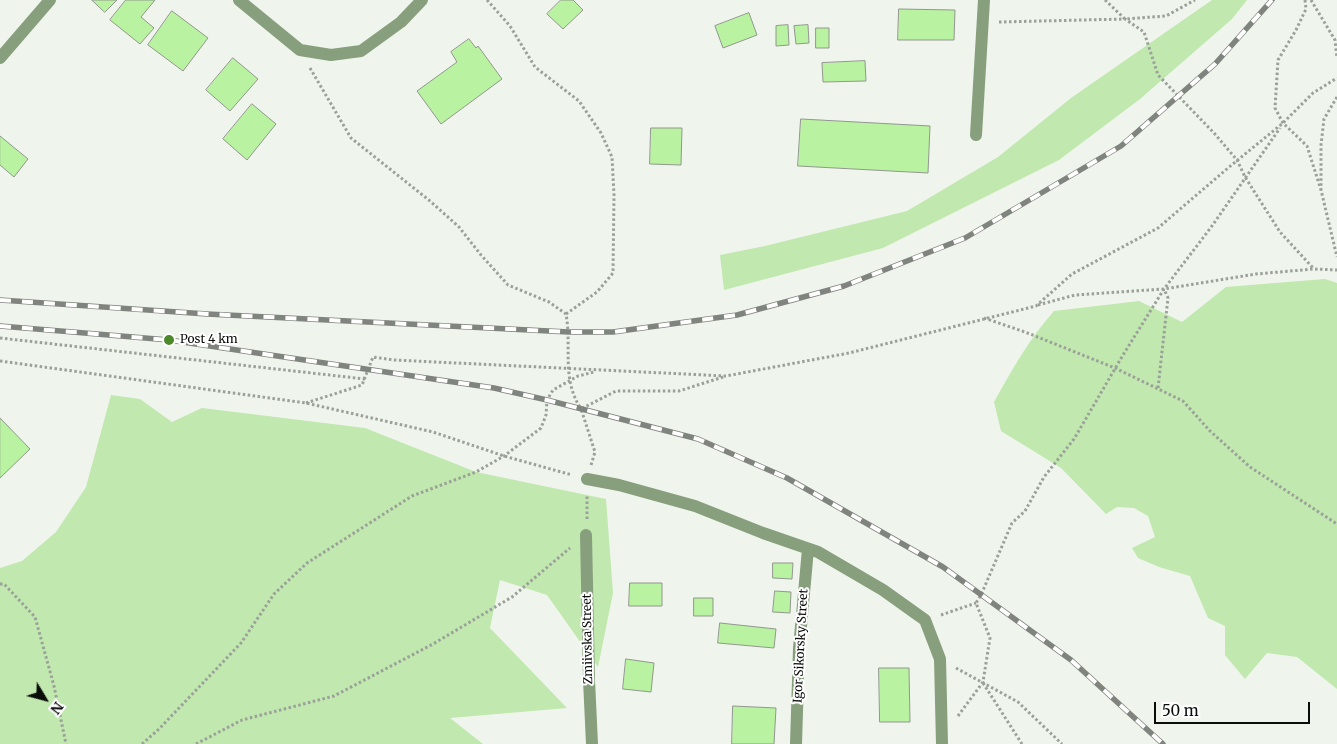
<!DOCTYPE html>
<html>
<head>
<meta charset="utf-8">
<style>
	body { margin:0 }
	#map { position:relative; width:1337px; height:744px; overflow:hidden; background:#eff5ec; font-family:Merriweather,serif }
	canvas { display:block }
	.north { position:absolute; left:20px; top:674px; width:50px; height:50px; -webkit-text-stroke:4px #fff; paint-order:stroke; rotate:127deg; font-size:14px; font-weight:700; line-height:20px; text-align:center; color:#0a0c0a }
	.north::after { content:''; display:block; margin:auto; width:18px; height:22px; background:#0a0c0a; clip-path:polygon(50% 0,100% 100%,50% 72%,0 100%) }
	.scale { position:absolute; left:1154px; top:702px; width:156px; height:22px; box-sizing:border-box; border:2px solid #0a0c0a; border-top:0; padding-left:6px; font-size:15px; line-height:18px; white-space:nowrap; color:#0a0c0a; -webkit-text-stroke:4px #fff; paint-order:stroke }
</style>
</head>
<body>
<div id="map">
<canvas width="1337" height="744"></canvas>
<div class="north">N</div>
<div class="scale">50 m</div>
</div>
<script>
const ctx = document.querySelector('canvas').getContext('2d');
ctx.lineJoin = 'round';
function fillPath(path, color) { ctx.fillStyle = color; ctx.fill(path, 'evenodd'); }
function strokePath(path, color, width, dash) { ctx.strokeStyle = color; ctx.lineWidth = width; ctx.lineCap = dash ? 'butt' : 'round'; ctx.setLineDash(dash || []); ctx.stroke(path); }
function drawText(font, color, halo, rows, align = 'center') {
  ctx.font = font + ' Merriweather,serif'; ctx.lineWidth = 4; ctx.setLineDash([]); ctx.textBaseline = 'middle'; ctx.strokeStyle = halo; ctx.fillStyle = color; for (const [text, x, y, turn = 0] of rows) {
    ctx.save(); ctx.translate(x, y); ctx.rotate((+turn || 0) * Math.PI / 180); ctx.textAlign = isNaN(turn) ? turn : align; if (halo) ctx.strokeText(text, 0, 0); ctx.fillText(text, 0, 0); ctx.restore();
  }
}
const green = new Path2D(`
	M1212,0H1247L1232,19L1140,99L1059,160L883,248L724,290L720,255L765,246L907,211L998,157L1071,98Z
	M1325,279L1337,283V689L1297,657L1267,653L1245,679L1225,655V626L1208,618L1190,576L1159,567L1138,558L1132,548L1155,537L1148,516L1134,508L1117,507L1106,514L1061,468L1001,431L994,402C1012,370 1029,339 1054,311L1139,301L1182,322L1226,287Z
	M111,395L140,399L172,422L202,408L365,428L476,472L606,499L613,593L598,667L547,595L500,580L490,628L567,708L450,718L483,744H0V568L22,561L56,532L86,487Z`);
const building = new Path2D(`
	M92,0H117L105,12Z
	M126,0H155L141,17L154,28L140,44L110,20Z
	M561,0H573L583,10L563,29L547,14Z
	M899,9L955,10L954,40H898Z
	M172,11L208,38L183,71L148,45Z
	M749,13L757,35L723,48L715,26Z
	M788,25L789,45L776,46V26Z
	M808,25L809,43L796,44L794,26Z
	M816,28H829V48H816Z
	M469,39L476,48L478,46L502,79L441,124L417,91L457,62L451,52Z
	M233,58L258,79L230,111L206,90Z
	M865,61L866,81L823,82L822,63Z
	M252,104L276,124L247,160L223,139Z
	M801,119L930,126L928,173L798,166Z
	M651,128H682L681,165L650,164Z
	M0,136L28,159L14,177L0,165Z
	M0,418L30,449L0,478Z
	M773,563H793L792,579L773,578Z
	M630,583H662V606H629Z
	M775,591L791,592L790,613L773,612Z
	M694,598H713V616H694Z
	M720,623L776,629L774,648L718,643Z
	M626,659L654,663L651,692L623,689Z
	M879,668H909L910,722H880Z
	M733,706L776,708L774,744H732Z`);
const path = new Path2D(`
	M487,0L510,26L535,67L579,101L601,133L612,157L614,195L613,273L597,292L566,314
	M1105,0L1125,19L1166,16L1195,0
	M1305,0L1306,9L1296,30L1278,60L1275,108L1283,123L1307,146L1321,190
	M1311,0L1335,40L1337,58
	M999,22L1125,19L1144,32L1158,75L1214,133L1237,160L1245,177L1280,232L1314,269
	M310,68L351,138L430,201L459,227L481,255L508,285L549,302L566,314C572,348 561,378 581,409
	M1337,97L1324,119L1321,145V190L1337,257
	M1038,305L1075,295L1164,289L1256,274L1314,269L1337,270
	M984,318L1025,332L1115,368L1183,401L1210,431L1250,467L1337,524
	M0,338L365,379
	M0,361L306,403L433,432L504,456L572,475
	M1158,388L1168,298L1164,289
	M306,403L362,385L373,357L394,360L726,376L849,353L1036,306L1072,274L1158,228L1228,168L1283,123L1313,93L1337,78
	M591,465L595,452L581,409L616,391H679L723,377
	M587,519V496
	M0,584H4L35,617L54,686L66,744
	M941,615L976,603
	M956,668L1018,702L1062,744
	M983,683L1022,744
	M958,716L983,682L990,638L976,603L981,595L1012,523L1025,511L1044,477L1074,439L1123,355L1164,289L1212,226L1280,128
	M142,744L159,729L241,643L274,594L307,563L412,496L476,472L504,456L541,428L546,415L547,400L553,390L578,376L594,372
	M196,744L242,720L334,696L433,644L512,597L570,548`);
const minor = new Path2D(`
	M239,0L300,50L331,55L361,51L401,22L422,0
	M0,58L50,0
	M976,135L984,0
	M587,479L619,485L695,506L763,533L818,552L883,590L925,620L940,659L942,744
	M586,535L589,680L592,744
	M796,744L799,648L808,549`);
const rail = new Path2D(`
	M0,300L207,314L569,332H613L737,315L844,286L965,238L1121,146L1215,64L1272,0
	M0,326L169,340L494,388L547,400L698,439L787,478L943,567L1071,660L1163,744`);
const markers = [
	[169,340,6,"#4b8929"]
];
const poiNames = [
	["Post 4 km",180,340]
];
const streetNames = [
	["Zmiivska Street",588,639,-91],
	["Igor Sikorsky Street",801,646,-87]
];
fillPath(green, '#c0e8af');
fillPath(building, '#b9f2a0');
strokePath(building, '#91978e', 1);
strokePath(path, '#9ba099', 3, [2.5, 2.5]);
strokePath(minor, '#879f7d', 12);
strokePath(rail, '#80847e', 5.5);
strokePath(rail, '#fff', 4, [11]);
for (const [x, y, r, color] of markers) { const dot = new Path2D(); dot.arc(x, y, r, 0, 2 * Math.PI); ctx.fillStyle = color; ctx.fill(dot); strokePath(dot, '#fff', 2); }
drawText('12px', '#0a0c0a', '#fff', poiNames, 'left');
drawText('12px', '#0a0c0a', '#fff', streetNames);
</script>
</body>
</html>
